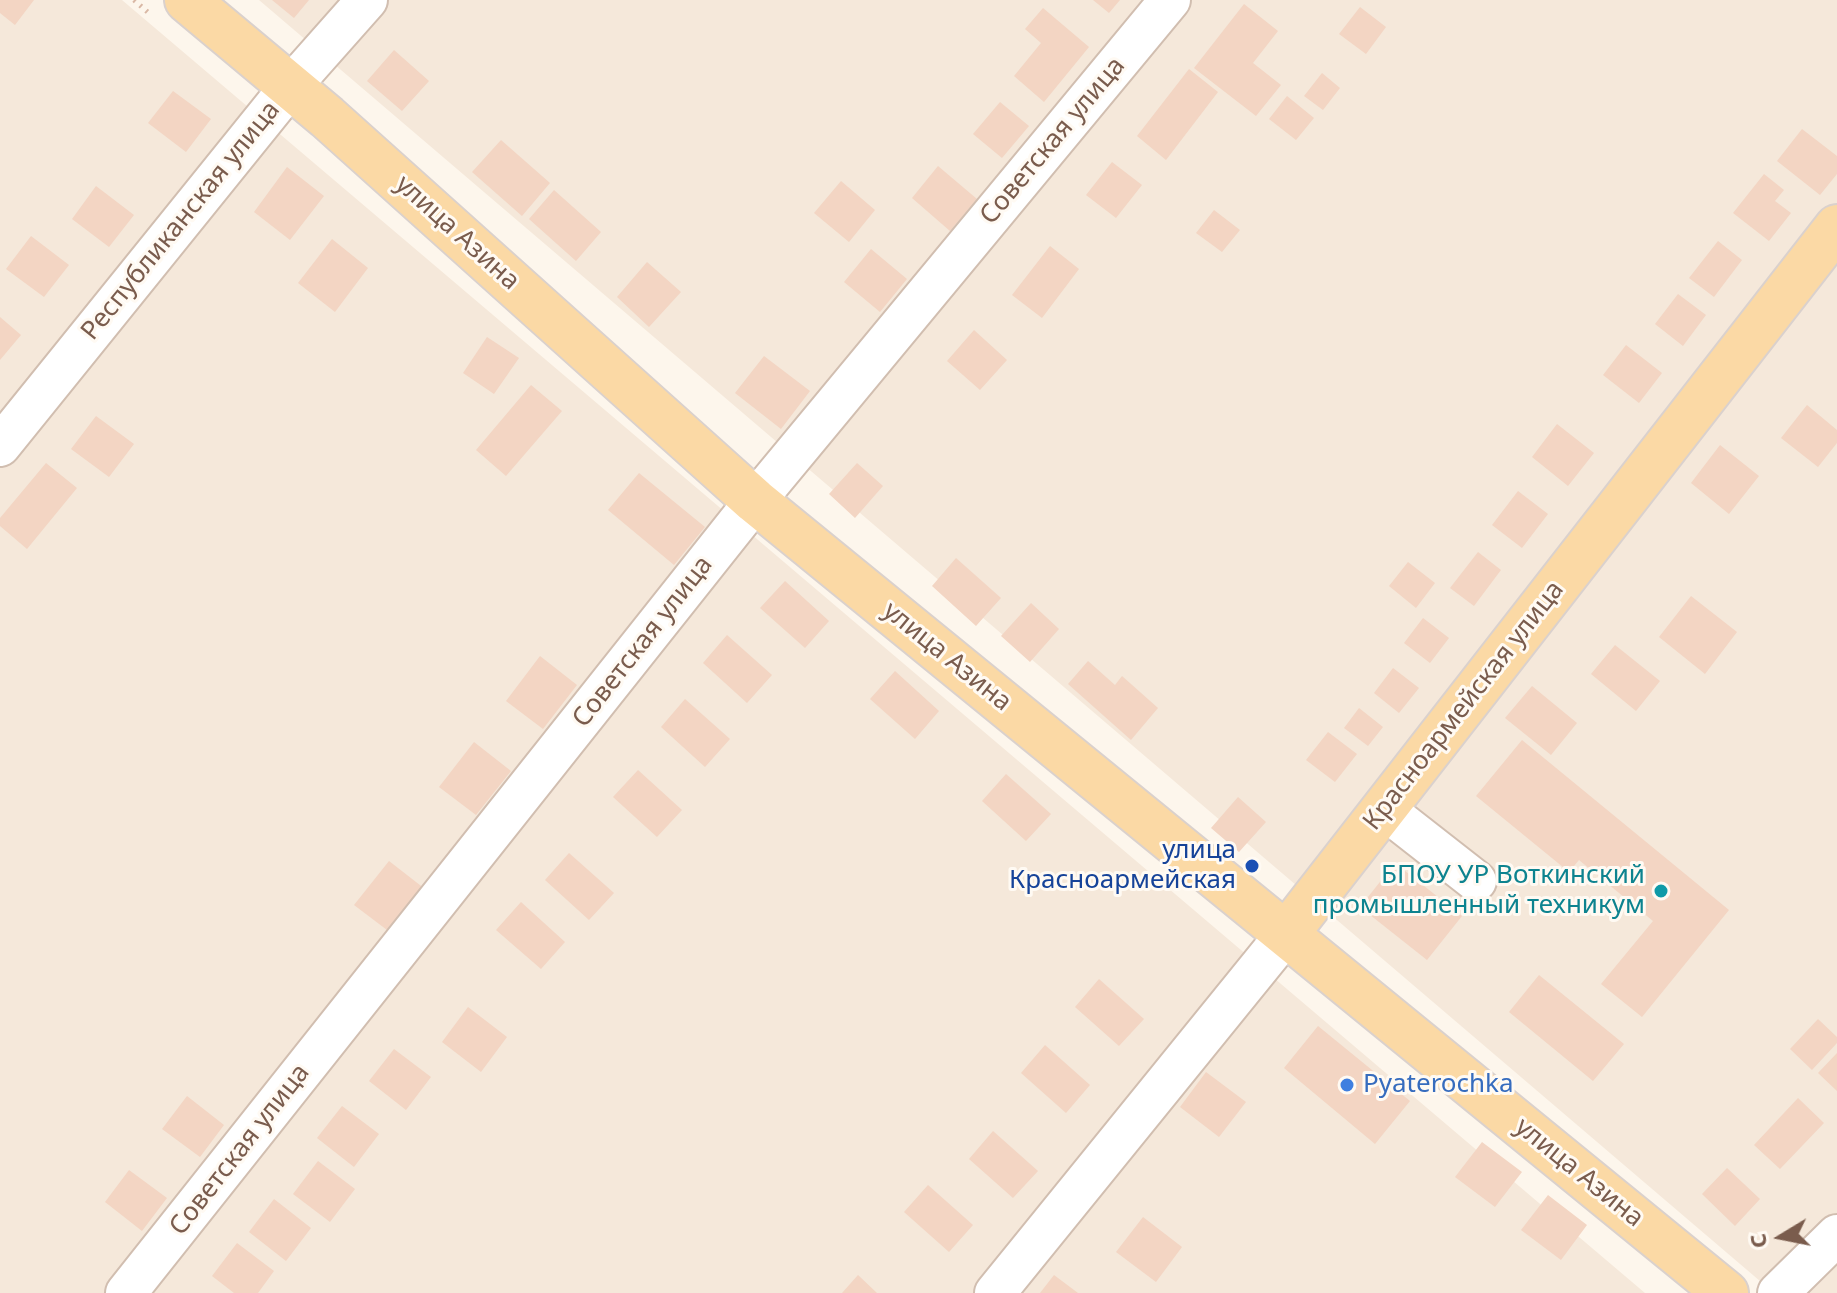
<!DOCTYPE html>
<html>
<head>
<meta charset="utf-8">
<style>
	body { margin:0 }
	#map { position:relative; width:1837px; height:1293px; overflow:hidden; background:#fdf6ec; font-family:"Noto Sans",sans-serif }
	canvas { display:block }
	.north { position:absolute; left:1741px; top:1197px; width:80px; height:80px; -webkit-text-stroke:6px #fffaf3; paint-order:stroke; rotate:260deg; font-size:22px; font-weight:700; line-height:32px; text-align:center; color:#7a5c4d }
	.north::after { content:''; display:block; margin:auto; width:28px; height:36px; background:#7a5c4d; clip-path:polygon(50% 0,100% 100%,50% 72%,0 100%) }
</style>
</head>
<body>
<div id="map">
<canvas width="1837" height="1293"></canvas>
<div class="north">С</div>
</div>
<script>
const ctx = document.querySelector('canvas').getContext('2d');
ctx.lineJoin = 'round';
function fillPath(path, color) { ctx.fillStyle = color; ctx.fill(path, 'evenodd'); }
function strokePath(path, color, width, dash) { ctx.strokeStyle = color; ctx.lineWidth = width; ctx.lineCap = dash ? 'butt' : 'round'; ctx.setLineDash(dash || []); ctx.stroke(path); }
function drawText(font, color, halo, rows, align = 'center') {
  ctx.font = font + ' "Noto Sans",sans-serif'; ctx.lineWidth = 6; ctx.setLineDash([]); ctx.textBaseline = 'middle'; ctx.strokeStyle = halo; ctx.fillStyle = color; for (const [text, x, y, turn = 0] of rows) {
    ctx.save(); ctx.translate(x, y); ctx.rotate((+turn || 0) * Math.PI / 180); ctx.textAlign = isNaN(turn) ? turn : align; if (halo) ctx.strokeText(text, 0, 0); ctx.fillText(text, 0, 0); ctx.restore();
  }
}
const residential = new Path2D(`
	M0,0H122L1645,1293H0Z
	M259,0H1837V1293H1774Z`);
const building = new Path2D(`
	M0,0H34L15,25L0,13Z
	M272,0H309L294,18Z
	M1093,0H1120L1109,13Z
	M1244,4L1278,31L1253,63L1281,85L1256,116L1194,68Z
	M1360,7L1386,27L1366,54L1339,34Z
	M1043,8L1089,47L1044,102L1014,76L1041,43L1025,29Z
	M394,50L429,81L402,111L367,81Z
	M1189,69L1218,92L1166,160L1137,136Z
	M1322,73L1340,88L1323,110L1304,96Z
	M173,91L211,119L186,152L148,123Z
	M1287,96L1314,118L1296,140L1269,119Z
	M1000,102L1029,126L1002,158L973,134Z
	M1802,129L1837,156V174L1820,195L1777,161Z
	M501,140L550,183L522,216L472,172Z
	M1112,162L1142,185L1116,218L1086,195Z
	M938,166L977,199L950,231L912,198Z
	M287,167L324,196L290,240L254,212Z
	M1764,174L1784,190L1775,201L1791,213L1769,241L1733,213Z
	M841,181L875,210L849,242L814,213Z
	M96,186L134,215L109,247L72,219Z
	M554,190L601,232L576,261L529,219Z
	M1214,210L1240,230L1222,252L1196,233Z
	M31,236L69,265L44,297L6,269Z
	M332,239L368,268L335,312L298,283Z
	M1718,241L1742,260L1714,297L1689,278Z
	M1050,246L1079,269L1042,318L1012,295Z
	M871,249L907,279L880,312L844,282Z
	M647,262L681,292L649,327L617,297Z
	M1678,294L1706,315L1683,346L1655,324Z
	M0,317L21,335L0,360Z
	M974,330L1007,360L980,390L947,361Z
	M487,337L519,358L494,394L463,373Z
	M1626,345L1662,373L1639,403L1603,375Z
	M764,356L810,391L781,429L735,393Z
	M531,385L562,411L506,476L476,450Z
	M1807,405L1837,430V443L1818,467L1781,438Z
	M96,416L134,444L109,477L71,449Z
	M1557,424L1594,453L1568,486L1532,457Z
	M1720,445L1759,476L1729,514L1691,483Z
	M46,463L77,488L27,549L0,526V518Z
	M857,463L883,486L855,518L829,494Z
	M639,473L705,527L674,565L608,510Z
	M1518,491L1548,514L1522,548L1492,525Z
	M1478,552L1501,570L1474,606L1450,588Z
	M956,558L1001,598L976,626L932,586Z
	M1408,562L1435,583L1416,608L1389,586Z
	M785,581L829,621L805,648L760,608Z
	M1691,596L1737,632L1705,674L1659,637Z
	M1031,603L1059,629L1030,662L1001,636Z
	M1423,618L1449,638L1430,663L1404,643Z
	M727,635L772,675L747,703L703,663Z
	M1615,645L1660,681L1636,711L1591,674Z
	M540,656L577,685L543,729L506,701Z
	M1088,661L1115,685L1122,676L1158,708L1131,740L1068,684Z
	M1393,668L1419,688L1399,713L1374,693Z
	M895,671L939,711L915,739L870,699Z
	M1532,686L1577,723L1551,755L1505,718Z
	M685,699L730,739L705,767L661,727Z
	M1359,708L1383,727L1368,746L1344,728Z
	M1328,732L1357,754L1335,782L1306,760Z
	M1522,740L1729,910L1642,1017L1601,984L1653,921L1579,860L1569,872L1476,796Z
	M474,742L511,771L476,815L439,787Z
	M638,770L682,810L657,837L613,797Z
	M1006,774L1051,814L1026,841L982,801Z
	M1238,797L1266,822L1239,852L1211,828Z
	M569,853L614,893L589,920L545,880Z
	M389,861L425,889L391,933L354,905Z
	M1395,863L1462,916L1427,960L1360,907Z
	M521,902L565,942L541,969L496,930Z
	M1539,975L1624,1044L1593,1081L1509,1012Z
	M1099,979L1144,1019L1119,1046L1075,1007Z
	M468,1007L507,1037L481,1072L442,1042Z
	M1818,1019L1837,1037V1043L1812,1070L1790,1049Z
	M1318,1026L1410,1101L1375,1144L1284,1068Z
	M1045,1045L1090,1085L1066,1113L1021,1073Z
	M394,1049L431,1077L406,1110L369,1081Z
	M1837,1053V1091L1818,1073Z
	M1206,1072L1246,1102L1219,1137L1180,1107Z
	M187,1096L224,1125L200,1157L162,1129Z
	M1798,1098L1824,1123L1780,1169L1754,1145Z
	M342,1106L379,1134L354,1167L317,1138Z
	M993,1131L1038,1171L1013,1198L969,1159Z
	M1482,1142L1522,1172L1495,1207L1455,1177Z
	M318,1161L355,1189L330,1222L293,1194Z
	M1727,1168L1760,1199L1735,1226L1702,1194Z
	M129,1170L167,1198L142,1231L105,1202Z
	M928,1185L973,1225L949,1252L904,1212Z
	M1548,1195L1587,1225L1561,1260L1521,1230Z
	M274,1199L311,1228L286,1261L249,1232Z
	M1143,1217L1182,1247L1156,1282L1116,1252Z
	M237,1243L274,1271L258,1293H234L212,1276Z
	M858,1275L877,1293H842Z
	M1054,1275L1078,1293H1040Z`);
const path = new Path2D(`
	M134,0L151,15`);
const minor = new Path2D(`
	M0,446L289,88L367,0
	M1384,809L1476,881
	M126,1293L755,501L1170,0
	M995,1293L1287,933
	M1778,1293L1837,1235`);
const major = new Path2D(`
	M187,0L327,117L755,501L1726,1293
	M1287,933L1837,227`);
const markers = [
	[1252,866,8,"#1a4fb4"],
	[1661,891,8,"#0f9aa8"],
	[1347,1085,8,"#3f7fe0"]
];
const streetNames = [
	["Советская улица",1053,141,-50],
	["Республиканская улица",181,221,-51],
	["улица Азина",457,233,42],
	["Советская улица",643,642,-52],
	["улица Азина",947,657,39],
	["Красноармейская улица",1464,706,-52],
	["Советская улица",240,1150,-52],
	["улица Азина",1579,1173,39]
];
const transitNames = [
	["улица",1236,851],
	["Красноармейская",1236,881]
];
const cultureNames = [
	["БПОУ УР Воткинский",1645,876],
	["промышленный техникум",1645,906]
];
const shopNames = [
	["Pyaterochka",1363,1085]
];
fillPath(residential, '#f5e8da');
fillPath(building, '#f3d5c3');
strokePath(minor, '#d1beb0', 44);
strokePath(major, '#dad1cd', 48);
strokePath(path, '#d9b8a5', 5, [2, 6]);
strokePath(minor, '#fff', 40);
strokePath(major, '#fbd9a5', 44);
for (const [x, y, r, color] of markers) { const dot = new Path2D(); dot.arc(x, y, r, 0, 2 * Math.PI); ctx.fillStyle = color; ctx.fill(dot); strokePath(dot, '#fffaf3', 3); }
drawText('26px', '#7a5c4d', '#fffaf3', streetNames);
drawText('26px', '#164399', '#fffaf3', transitNames, 'right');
drawText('26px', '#0d838f', '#fffaf3', cultureNames, 'right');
drawText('26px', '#366cbe', '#fffaf3', shopNames, 'left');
</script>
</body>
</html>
